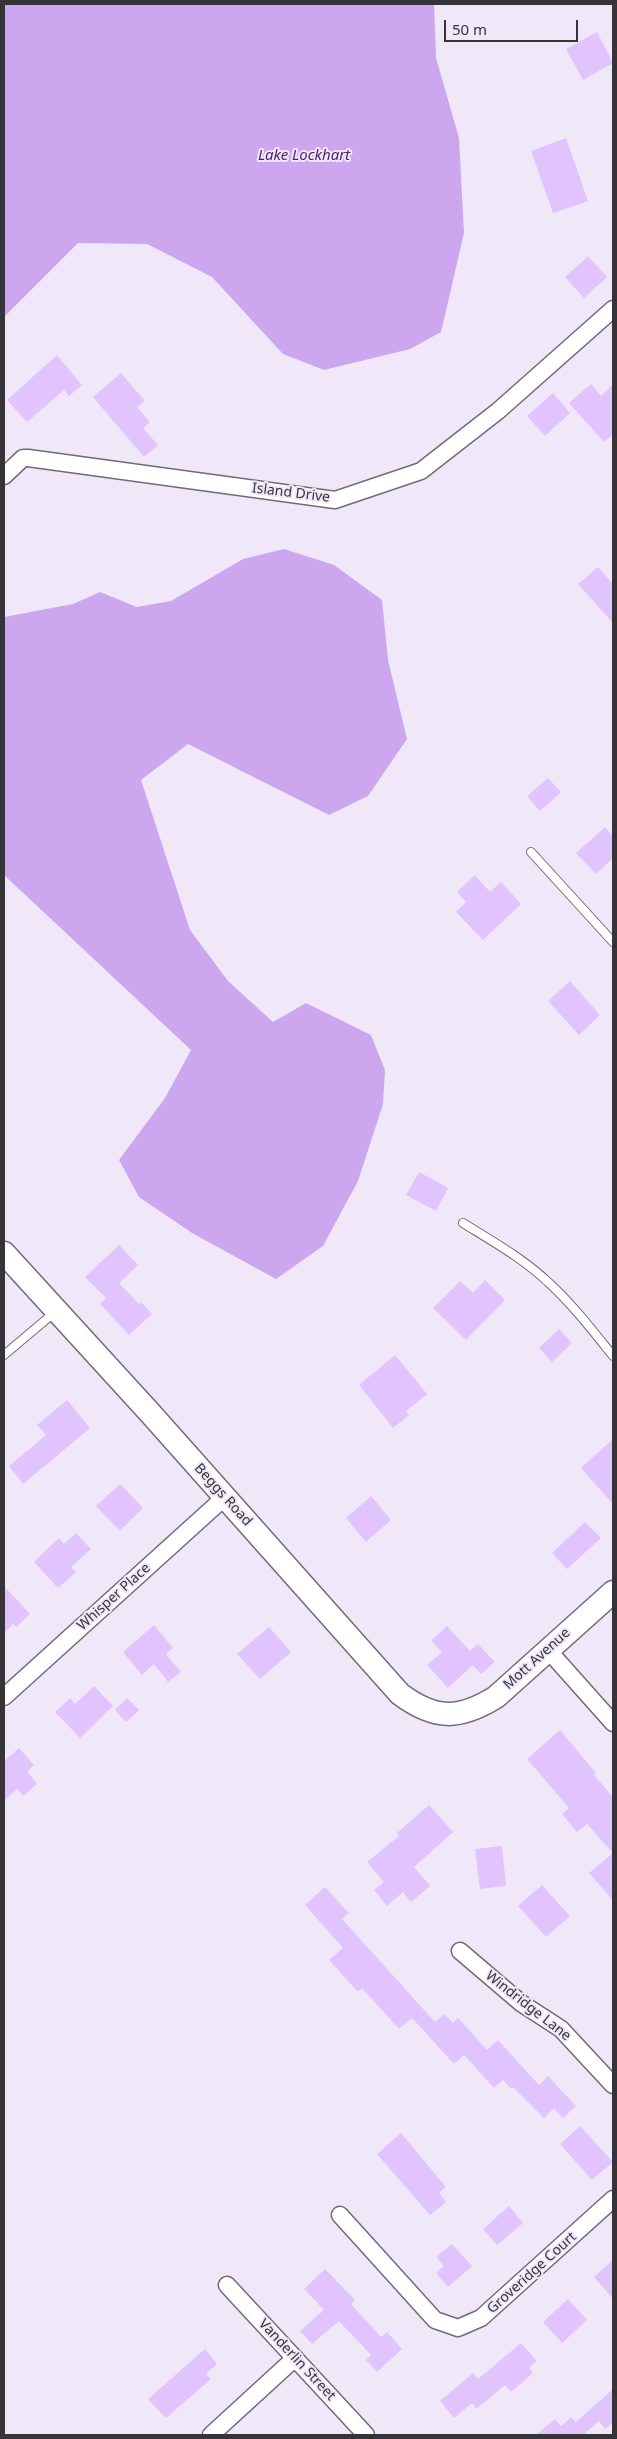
<!DOCTYPE html>
<html>
<head>
<meta charset="utf-8">
<style>
	body { margin:0 }
	#map { position:relative; width:617px; height:2439px; overflow:hidden; background:#f0e8f8; font-family:"Noto Sans",sans-serif }
	canvas { display:block }
	.frame { position:absolute; inset:0; border:5px solid #363339; pointer-events:none }
	.scale { position:absolute; left:444px; top:20px; width:134px; height:22px; box-sizing:border-box; border:2px solid #363339; border-top:0; padding-left:6px; font-size:15px; line-height:18px; white-space:nowrap; color:#363339; -webkit-text-stroke:4px #f0e8f8; paint-order:stroke }
</style>
</head>
<body>
<div id="map">
<canvas width="617" height="2439"></canvas>
<div class="frame"></div>
<div class="scale">50 m</div>
</div>
<script>
const ctx = document.querySelector('canvas').getContext('2d');
ctx.lineJoin = 'round';
function fillPath(path, color) { ctx.fillStyle = color; ctx.fill(path, 'evenodd'); }
function strokePath(path, color, width, dash) { ctx.strokeStyle = color; ctx.lineWidth = width; ctx.lineCap = dash ? 'butt' : 'round'; ctx.setLineDash(dash || []); ctx.stroke(path); }
function drawText(font, color, halo, rows, align = 'center') {
  ctx.font = font + ' "Noto Sans",sans-serif'; ctx.lineWidth = 4; ctx.setLineDash([]); ctx.textBaseline = 'middle'; ctx.strokeStyle = halo; ctx.fillStyle = color; for (const [text, x, y, turn = 0] of rows) {
    ctx.save(); ctx.translate(x, y); ctx.rotate((+turn || 0) * Math.PI / 180); ctx.textAlign = isNaN(turn) ? turn : align; if (halo) ctx.strokeText(text, 0, 0); ctx.fillText(text, 0, 0); ctx.restore();
  }
}
const water = new Path2D(`
	M4,4H434L436,58L459,138L464,233L441,332L410,349L324,370L283,354L212,277L147,244L78,243L4,317Z
	M284,549L334,565L382,600L388,660L407,739L368,796L329,815L188,744L141,780L190,930L228,981L273,1022L306,1003L371,1035L385,1070L383,1104L358,1181L323,1246L276,1279L192,1233L139,1197L119,1160L165,1098L191,1050L4,875V617L73,604L100,592L137,607L171,601L243,559Z`);
const building = new Path2D(`
	M597,32L613,63L583,80L566,49Z
	M566,138L588,201L553,213L531,151Z
	M588,256L607,277L584,298L565,277Z
	M57,355L82,385L69,396L64,390L27,422L7,400Z
	M121,373L145,401L137,407L150,422L143,428L158,445L144,457L93,397Z
	M591,384L601,396L613,384V434L604,442L569,403Z
	M553,393L570,413L545,436L527,416Z
	M598,567L613,584V623L578,584Z
	M548,778L561,792L540,811L527,796Z
	M605,827L613,836V858L596,874L576,853Z
	M475,875L490,892L501,882L521,904L483,940L456,912L466,902L457,892Z
	M570,981L600,1015L579,1035L548,1001Z
	M419,1172L448,1188L436,1211L406,1195Z
	M119,1245L138,1265L119,1283L139,1304L141,1302L152,1314L129,1335L100,1304L106,1298L85,1277Z
	M485,1280L505,1300L466,1340L433,1308L460,1281L473,1293Z
	M559,1329L572,1343L552,1362L539,1348Z
	M395,1355L427,1394L406,1411L409,1415L393,1428L359,1385Z
	M67,1400L90,1428L23,1484L9,1466L46,1435L37,1425Z
	M613,1439V1504L581,1468Z
	M120,1484L143,1508L120,1531L96,1506Z
	M371,1496L391,1520L366,1542L346,1518Z
	M585,1522L601,1538L567,1569L552,1553Z
	M76,1533L91,1549L71,1567L76,1572L58,1588L34,1562L59,1538L64,1544Z
	M4,1586L30,1614L16,1627L13,1624L4,1633Z
	M154,1625L173,1648L166,1654L181,1672L168,1682L154,1664L142,1675L123,1652Z
	M447,1626L470,1651L478,1644L495,1662L481,1674L473,1665L448,1688L427,1665L442,1652L431,1641Z
	M269,1627L291,1652L260,1679L237,1654Z
	M94,1686L113,1706L80,1738L55,1712L70,1698L75,1704Z
	M127,1698L139,1710L126,1722L115,1710Z
	M560,1730L596,1773L594,1775L613,1797V1900L589,1873L613,1853L587,1824L577,1832L562,1814L569,1808L527,1759Z
	M19,1748L34,1765L27,1771L37,1784L23,1796L17,1789L4,1801V1761Z
	M429,1805L453,1832L414,1867L430,1886L411,1902L403,1892L387,1906L374,1890L384,1882L367,1862L399,1836L397,1833Z
	M502,1846L506,1886L480,1889L475,1849Z
	M542,1885L570,1916L546,1937L518,1906Z
	M325,1887L349,1913L342,1919L435,2022L444,2014L453,2023L458,2018L487,2050L498,2040L539,2085L548,2076L576,2106L563,2118L554,2108L544,2118L513,2087L511,2089L503,2080L494,2088L464,2055L454,2064L412,2018L399,2029L362,1988L358,1992L329,1960L343,1948L305,1905Z
	M580,2126L613,2162L592,2180L560,2144Z
	M401,2133L446,2187L439,2193L446,2202L430,2215L377,2154Z
	M509,2206L523,2223L497,2245L483,2229Z
	M452,2244L472,2266L448,2287L436,2273L444,2266L436,2257Z
	M613,2260V2299L594,2277Z
	M325,2269L355,2300L351,2304L381,2337L387,2332L402,2349L377,2372L366,2360L371,2355L339,2321L312,2344L300,2331L324,2310L304,2289Z
	M568,2299L587,2320L562,2343L543,2322Z
	M521,2343L537,2361L529,2368L533,2373L511,2392L505,2385L476,2409L472,2403L454,2418L440,2401L473,2373L478,2379Z
	M205,2349L217,2364L206,2374L211,2379L166,2418L148,2399Z
	M613,2389V2422L605,2429L599,2421L585,2433L587,2435H536L555,2419L561,2426L571,2417L576,2422Z`);
const lane = new Path2D(`
	M531,852L613,942
	M463,1223C492,1241 524,1259 549,1283C573,1305 593,1331 613,1356
	M4,1355L55,1312`);
const street = new Path2D(`
	M4,476L23,458H28L335,500L421,471L498,411L613,309
	M548,1650L613,1723
	M4,1697L225,1497
	M460,1951L521,2003L561,2029L613,2085
	M340,2215L435,2320L458,2328L481,2318L613,2199
	M227,2285L366,2435
	M211,2435L295,2358`);
const secondary = new Path2D(`
	M4,1253L151,1414L400,1694C435,1720 459,1720 496,1697L613,1592`);
const streetNames = [
	["Island Drive",291,493,7],
	["Beggs Road",223,1495,48],
	["Whisper Place",114,1597,-42],
	["Mott Avenue",537,1659,-42],
	["Windridge Lane",528,2006,38],
	["Groveridge Court",532,2273,-42],
	["Vanderlin Street",297,2360,47]
];
const waterNames = [
	["Lake Lockhart",304,156]
];
fillPath(water, '#cca6ef');
fillPath(building, '#e1c3fe');
strokePath(lane, '#716a78', 10);
strokePath(street, '#716a78', 19);
strokePath(secondary, '#716a78', 25);
strokePath(lane, '#fff', 8);
strokePath(street, '#fff', 16);
strokePath(secondary, '#fff', 22);
drawText('14px', '#363339', '#f0e8f8', streetNames);
drawText('italic 15px', '#4c1a6e', '#f0e8f8', waterNames);
</script>
</body>
</html>
